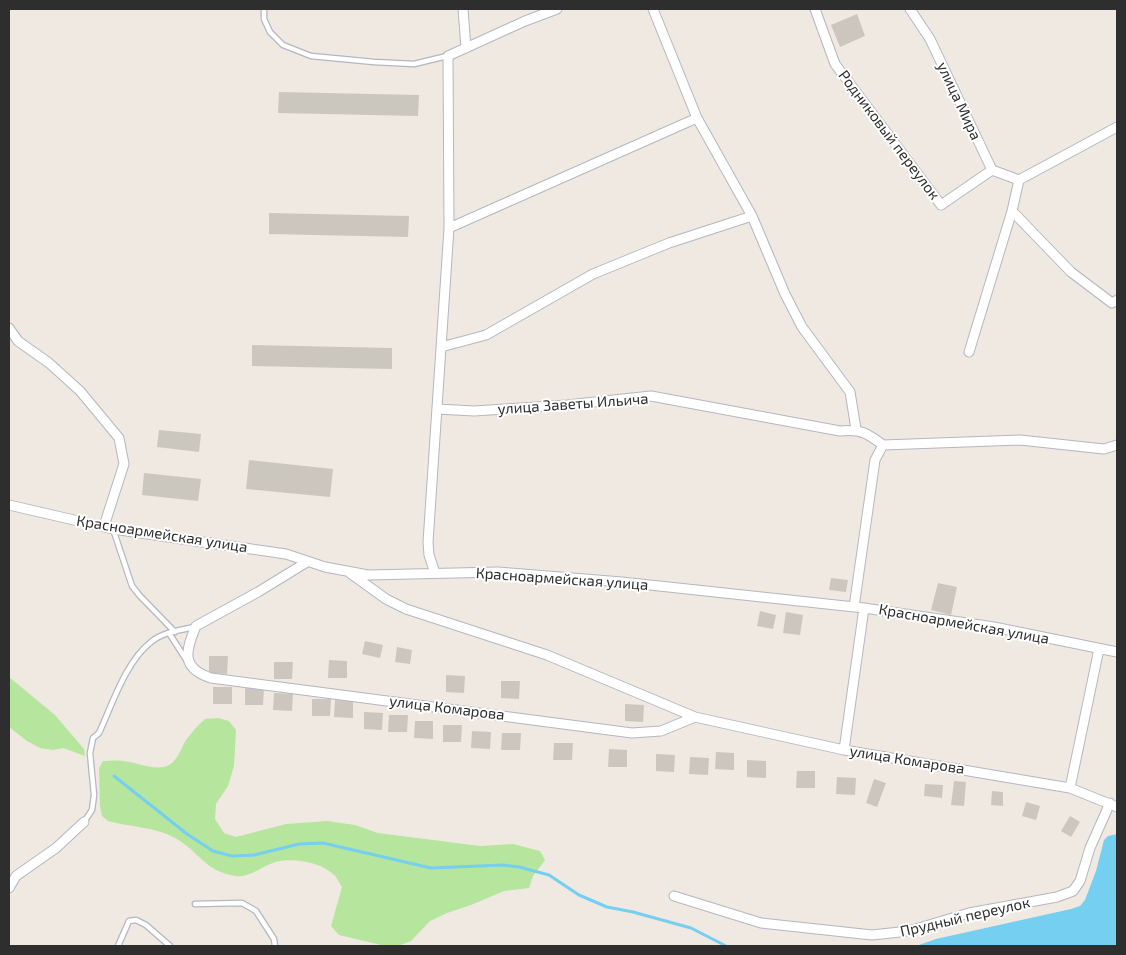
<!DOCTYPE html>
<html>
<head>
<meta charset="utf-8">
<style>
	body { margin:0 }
	#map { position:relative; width:1126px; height:955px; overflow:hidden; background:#efe9e1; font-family:"Exo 2",sans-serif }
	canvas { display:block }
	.frame { position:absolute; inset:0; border:10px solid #2e2e2e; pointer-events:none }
</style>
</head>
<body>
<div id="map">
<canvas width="1126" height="955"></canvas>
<div class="frame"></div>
</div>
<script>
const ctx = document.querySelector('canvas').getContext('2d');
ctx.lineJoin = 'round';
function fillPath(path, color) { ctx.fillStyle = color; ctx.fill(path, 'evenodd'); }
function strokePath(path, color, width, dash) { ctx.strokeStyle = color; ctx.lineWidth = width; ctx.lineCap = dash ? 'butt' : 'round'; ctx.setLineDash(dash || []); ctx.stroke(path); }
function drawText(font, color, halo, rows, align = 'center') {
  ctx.font = font + ' "Exo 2",sans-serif'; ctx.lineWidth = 4; ctx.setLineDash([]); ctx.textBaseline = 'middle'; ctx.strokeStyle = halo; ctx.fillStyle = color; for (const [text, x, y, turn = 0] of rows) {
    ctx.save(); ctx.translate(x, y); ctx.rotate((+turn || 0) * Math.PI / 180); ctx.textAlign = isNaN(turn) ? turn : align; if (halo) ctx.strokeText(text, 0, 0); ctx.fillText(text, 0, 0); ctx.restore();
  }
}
const green = new Path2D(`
	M9,677L55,715L84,749L85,756L63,748L53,750L40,748L27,741L9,727Z
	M218,718L229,721L236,730L234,766L228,786L216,804L215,819L224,833L236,837L286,824L327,821L355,825L378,833L480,846L513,844L540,851L545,860L533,876L529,888L504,891L471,905L447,913L430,921L411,941L398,946L381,945L339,935L331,926L342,887C340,884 338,880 336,877C324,862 292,857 275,862C263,866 249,878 236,876C205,872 199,851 175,838C155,827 130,827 108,821L102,816L100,806L99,768L103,761C109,761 117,760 123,761C136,762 156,772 169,765C178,760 181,748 186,740C192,732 198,725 205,719Z`);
const water = new Path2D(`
	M1117,834V946H916L936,939L1071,909L1080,906L1085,900L1096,871L1104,840L1108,836Z`);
const stream = new Path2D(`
	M114,776L187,834L213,851L232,856L254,855L299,844L323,843L431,868L503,865L519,867L549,875L579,895L607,907L633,912L691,928L726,946`);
const building = new Path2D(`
	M857,14L865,36L840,47L831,25Z
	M279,92L419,95L418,116L278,113Z
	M269,213L409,216L408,237L269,234Z
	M252,345L392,348V369L252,366Z
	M159,430L201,434L199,452L157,447Z
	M249,460L333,469L330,497L246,489Z
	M144,473L201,479L198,501L142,495Z
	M831,578L848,580L846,592L829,590Z
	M938,583L957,587L951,615L931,610Z
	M760,611L776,615L773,629L757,626Z
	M786,612L803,615L800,635L783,633Z
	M365,641L383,645L380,658L362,654Z
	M397,647L412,650L410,664L395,662Z
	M209,656H228L227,674L209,673Z
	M329,660L347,661V678H328Z
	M274,662H293L292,679H274Z
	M446,675L465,676L464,693L446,692Z
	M501,681H520L519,699L501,698Z
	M213,687H232V704H213Z
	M245,688H264L263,705H245Z
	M274,693L293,694L292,711L273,710Z
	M312,699H331L330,716H312Z
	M335,700L353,701V718L334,717Z
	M625,704L644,705L643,722L625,721Z
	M364,712L383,713L382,730L364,729Z
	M389,715H408L407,732H388Z
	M415,721H433V739L414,738Z
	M443,725H462L461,742H443Z
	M472,731L491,732L490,749L471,748Z
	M502,733H521L520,750H501Z
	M554,743H573L572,760H553Z
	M609,749L627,750V767H608Z
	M716,752L734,753V770L715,769Z
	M656,754L675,755L674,772L656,771Z
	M690,757L709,758L708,775L689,774Z
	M747,760L766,761V778L747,777Z
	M797,771H815V788H796Z
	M837,777L856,778L855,795L836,794Z
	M874,779L886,783L877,807L866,803Z
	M954,781L966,782L964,806L951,805Z
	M925,784L943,785L942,798L924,796Z
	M992,791L1003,792V806L991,805Z
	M1026,802L1040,806L1036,820L1022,816Z
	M1070,816L1080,822L1071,837L1061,831Z`);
const lane = new Path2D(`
	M264,9V19L270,32L283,45L311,56L374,62L414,64L447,56
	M113,529L132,586L140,596L175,632
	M169,633L187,661
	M84,822L92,810L94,795L90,753L93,738L99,733C112,705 126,661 151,642C162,632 181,630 195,627
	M195,904L242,903L256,911L274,939L275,946
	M118,946L129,921L136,920L146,925L170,946`);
const street = new Path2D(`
	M463,9L466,48
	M653,9L697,118L752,216L785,294L802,327L850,392L856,429
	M815,9L835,64L941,205L992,170
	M910,9L930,39L992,170L1019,180
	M1012,211L1071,272L1112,303L1117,300
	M449,228L697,118
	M9,328L18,341L49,363L80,391L119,438L124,464L104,526
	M441,347L486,335L593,274L669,243L752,216
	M969,352L1012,211L1019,180L1117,127
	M437,409L474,411L567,405L651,396L840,431C861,429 867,433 883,445L1020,440L1104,449L1117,445
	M9,505L113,529L286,554L325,567L368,575L498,572L622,582L864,608L994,627L1117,652
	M307,562L258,592L196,626C185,652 181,668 211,678L632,733L661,731L695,717
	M350,573L386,599L406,609L547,655L695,717L844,750L1070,788L1117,807
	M435,573L429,555L428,542L449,228L448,56L525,21L557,9
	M854,607L875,460L883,445
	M844,750L864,608
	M1070,788L1099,649
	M9,888L16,876L56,848L84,822
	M674,896L761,923L872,935L909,931L969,913L1057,897L1073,891L1080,881L1090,848L1110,803`);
const streetNames = [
	["улица Мира",959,101,65],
	["Родниковый переулок",889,135,53],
	["улица Заветы Ильича",573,404,-4],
	["Красноармейская улица",162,534,9],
	["Красноармейская улица",562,579,4],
	["Красноармейская улица",964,624,10],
	["улица Комарова",447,708,7],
	["улица Комарова",907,760,9],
	["Прудный переулок",965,917,-13]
];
fillPath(green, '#b6e59e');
fillPath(water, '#75cff0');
strokePath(stream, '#75cff0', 3);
fillPath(building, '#cbc7bf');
strokePath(lane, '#b4b7c1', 7);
strokePath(street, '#b4b7c1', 11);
strokePath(lane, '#fff', 4.5);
strokePath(street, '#fff', 9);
drawText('15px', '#2e2e2e', '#fff', streetNames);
</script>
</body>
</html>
